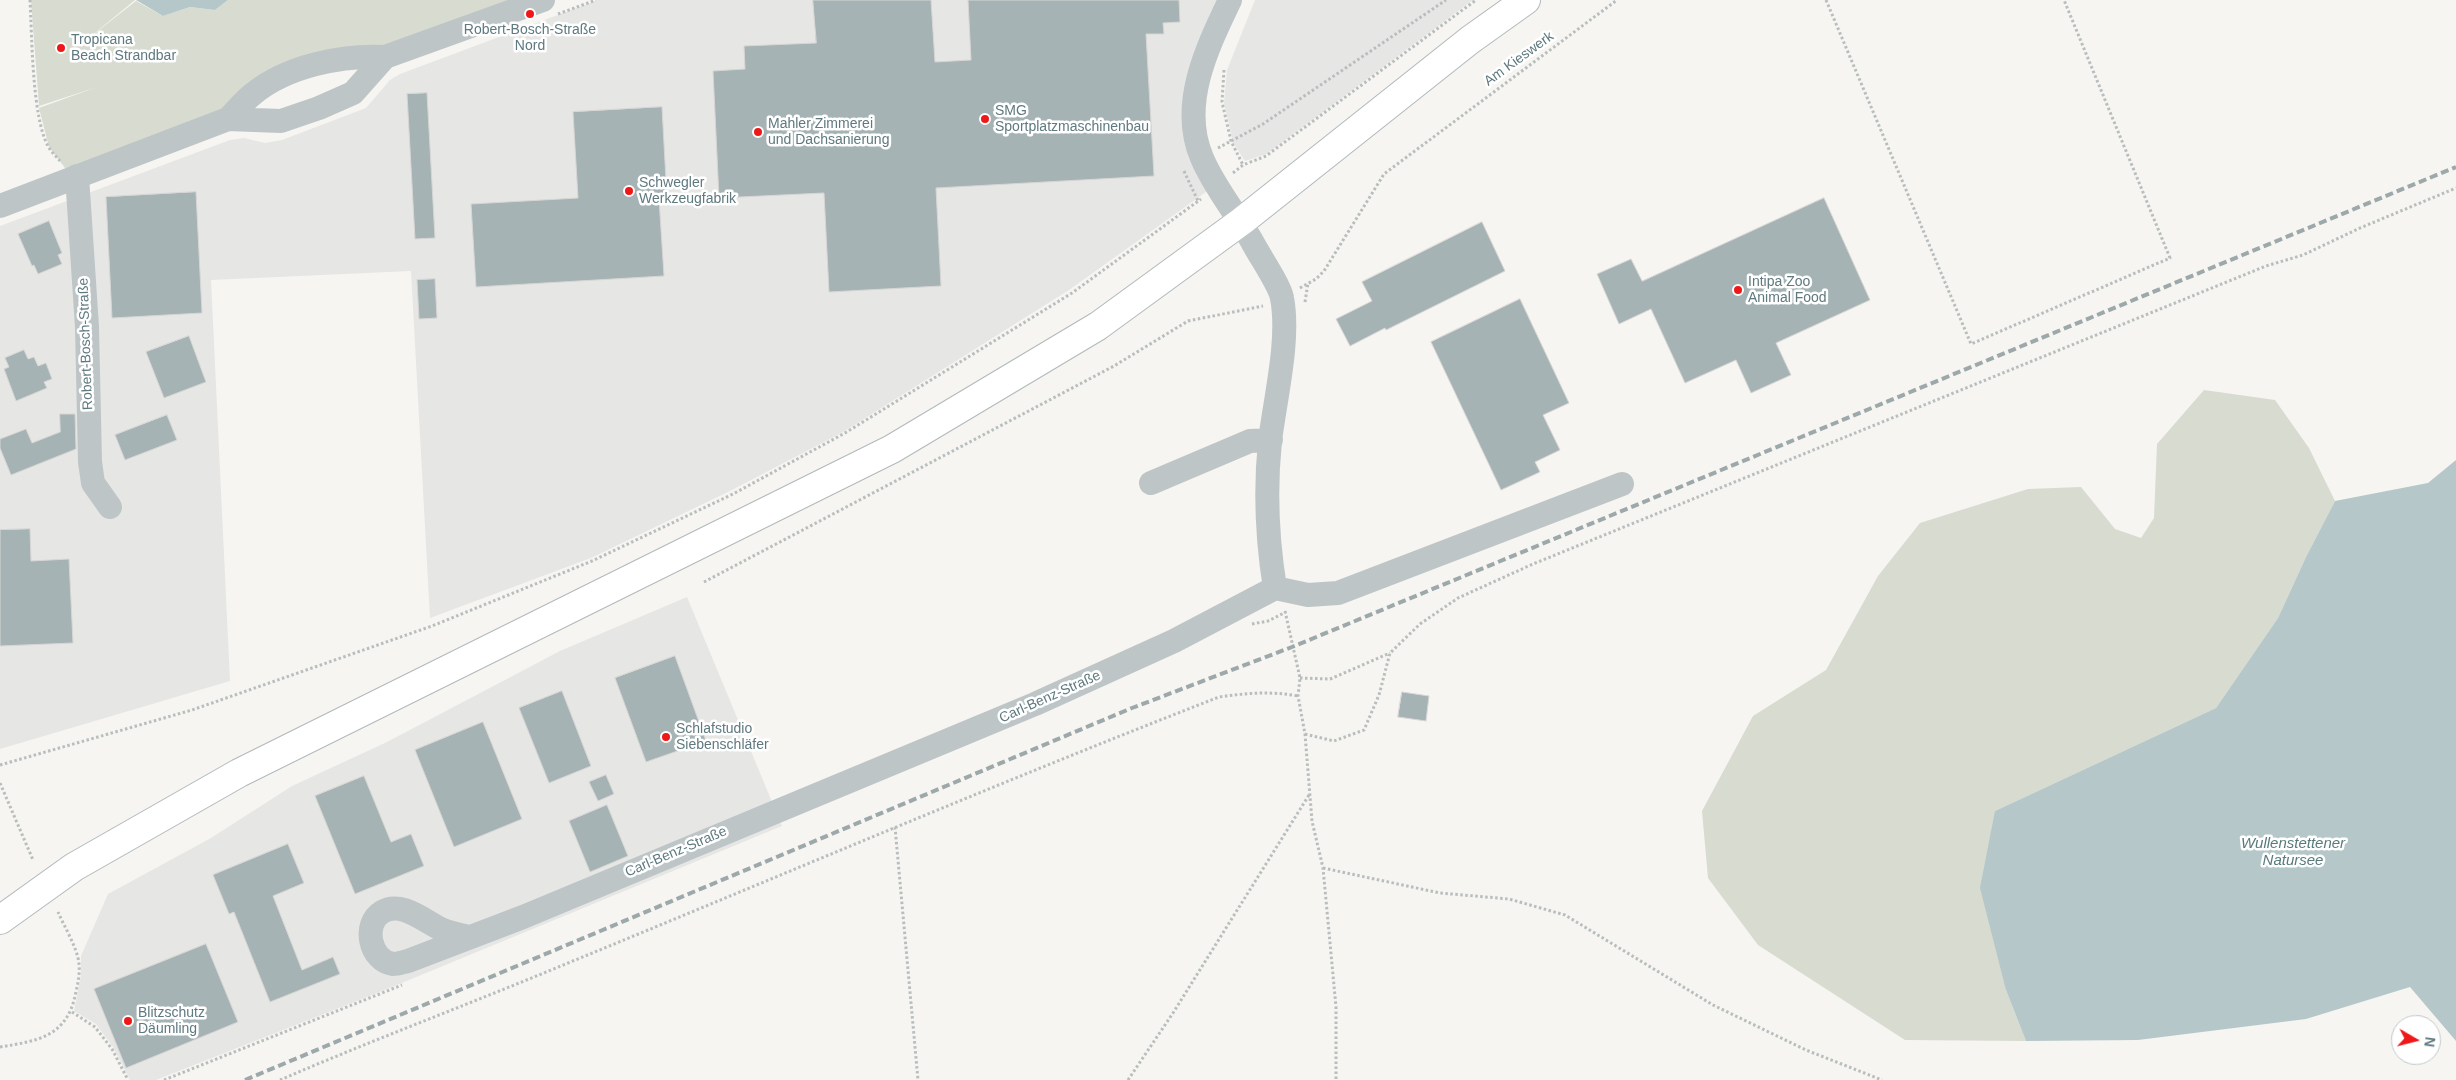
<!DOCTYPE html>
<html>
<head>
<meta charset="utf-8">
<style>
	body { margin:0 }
	#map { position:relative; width:2456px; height:1080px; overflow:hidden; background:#f6f5f1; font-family:Arial,sans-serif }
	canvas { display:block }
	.north { position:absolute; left:2391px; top:1015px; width:50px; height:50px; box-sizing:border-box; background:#fff; border:1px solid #bfc9cc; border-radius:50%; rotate:98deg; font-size:14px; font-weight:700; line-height:20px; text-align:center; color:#5e797f }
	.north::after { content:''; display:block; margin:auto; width:18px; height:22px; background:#ef1819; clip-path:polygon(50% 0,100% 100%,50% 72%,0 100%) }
</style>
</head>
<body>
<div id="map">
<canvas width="2456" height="1080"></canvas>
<div class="north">N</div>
</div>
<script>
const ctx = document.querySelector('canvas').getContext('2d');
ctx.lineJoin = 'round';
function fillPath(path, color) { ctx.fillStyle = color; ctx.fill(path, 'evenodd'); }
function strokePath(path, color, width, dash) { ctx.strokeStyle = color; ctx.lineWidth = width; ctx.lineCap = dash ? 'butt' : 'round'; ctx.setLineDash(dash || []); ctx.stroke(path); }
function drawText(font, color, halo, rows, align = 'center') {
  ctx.font = font + ' Arial,sans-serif'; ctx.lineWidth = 5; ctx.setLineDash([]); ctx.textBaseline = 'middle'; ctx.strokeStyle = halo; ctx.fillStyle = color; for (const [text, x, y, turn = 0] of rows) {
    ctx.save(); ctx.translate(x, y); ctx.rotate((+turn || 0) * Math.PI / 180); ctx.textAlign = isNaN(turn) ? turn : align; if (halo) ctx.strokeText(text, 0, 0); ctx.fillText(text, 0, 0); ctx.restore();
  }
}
const built = new Path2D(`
	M598,0H1229L1198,69L1213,187L1069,290L843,432L732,490L591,558L430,618L411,271L211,280L230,681L0,749V226L230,140L244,138L265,143L282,140L366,108L390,80L400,74Z
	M1255,0H1473L1266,154L1245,161L1233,142L1224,103L1227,70Z
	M687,597L782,826L392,987L156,1080H130L113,1047L96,1024L74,1011L81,975V956L108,894L211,838L292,786L387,742L560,651Z`);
const green = new Path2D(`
	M31,0H135L84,42L136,1L163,16L190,7L215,10L228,0H540L458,31L338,57L228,119L72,177L49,147L39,108L97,87L39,106Z
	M2204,390L2275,400L2309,448L2335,501L2306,557L2278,618L2216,708L1995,811L2006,990L2026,1041L1905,1040L1758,945L1708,878L1702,811L1753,716L1826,670L1878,576L1920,523L2028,489L2081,487L2115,529L2141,538L2154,518L2157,444Z`);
const water = new Path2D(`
	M136,0H228L215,10L190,7L163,16Z
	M2456,460V1041L2410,987L2306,1019L2138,1040L2026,1041L2006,990L1980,888L1995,811L2216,708L2278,618L2306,557L2335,501L2428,483Z`);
const building = new Path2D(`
	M813,0H931L935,62L971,60L968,0H1179L1180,22L1163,23L1164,34H1146L1154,176L936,188L941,286L829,292L824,193L719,198L713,71L745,69L744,46L816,43Z
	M427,93L435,238L415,239L407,94Z
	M662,107L667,199H659L664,276L476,287L471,204L578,198L573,112Z
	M196,192L202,313L112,318L106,197Z
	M1824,198L1870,300L1776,343L1791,375L1751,393L1736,360L1685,383L1651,309L1619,324L1597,274L1631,259L1642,281Z
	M49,221L62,253L58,255L62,264L38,274L34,265L32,266L18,234Z
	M1482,222L1505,271L1386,330L1385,328L1350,346L1336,319L1372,301L1362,282Z
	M435,279L437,318L419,319L417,280Z
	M1520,299L1569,403L1543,415L1560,450L1535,462L1540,472L1501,490L1431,342Z
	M189,336L206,382L164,398L146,352Z
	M24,350L28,359L34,357L38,366L46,363L52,379L44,382L47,388L16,401L4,369L9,367L5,358Z
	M60,414H75L76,449L11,475L0,448V439L26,429L32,443L60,432Z
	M167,415L177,440L125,460L115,435Z
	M30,529L31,561L69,559L73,643L0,646V530Z
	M675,656L706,741L646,762L615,678Z
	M562,691L591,766L549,783L519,708Z
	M1402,692L1429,696L1426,721L1398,717Z
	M483,722L522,819L454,847L415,750Z
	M606,775L614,794L598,801L589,782Z
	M364,776L391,842L411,834L424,866L355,894L315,796Z
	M607,805L628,856L590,872L569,821Z
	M288,844L304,883L273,896L302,970L333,957L340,974L270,1002L234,912L229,914L213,875Z
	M206,944L238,1022L126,1068L94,989Z`);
const path = new Path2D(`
	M30,0C32,36 32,117 48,146C51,152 56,156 60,161
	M1826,0L1971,344L2170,258L2064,0
	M558,14L596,0
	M1224,70L1222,102L1231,141L1243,165
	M1218,148L1263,124L1446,0
	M1184,171L1198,201
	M1233,173L1243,165L1266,156L1476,0
	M1300,288L1316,279L1324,271L1384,174L1617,0
	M1305,302L1308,283
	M704,582L1114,366L1188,321L1263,306
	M1285,611L1300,678L1298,696L1305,734L1312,821L1323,868L1336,1007V1080
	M1252,624L1268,621L1286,612
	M1300,678L1330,679L1390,653
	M1305,734L1334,741L1364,730L1379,695L1390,653L1420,624L1458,598L1533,564L2266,266L2303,255L2360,228L2456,188
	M0,765L192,710L432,626L592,561L733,494L845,433L1072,293L1201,199
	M0,783L33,860
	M895,827L918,1080
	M1323,868L1440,893L1509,899L1565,915L1713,1005L1806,1050L1882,1080
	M72,1012L95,1027L112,1049L128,1080
	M0,1047C37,1041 66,1037 75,996C78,983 81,971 78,958C74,942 64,926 58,912
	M164,1080L402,985
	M280,1080C375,1039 472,1003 568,963C785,874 1000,782 1219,697C1246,693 1271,691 1298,696
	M1128,1080L1173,1013L1309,795`);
const minor = new Path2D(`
	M1230,0C1207,48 1179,105 1202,158C1215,189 1238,215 1254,245C1261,258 1280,286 1282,298C1290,340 1275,399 1270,441C1265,490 1267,539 1275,588
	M228,119C236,111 244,101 253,94C287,66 341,55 385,57L543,0
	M77,176L87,327L90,462L93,483L110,507
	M0,206L228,119L281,121L319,108L353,93L385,57
	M1151,483L1250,441L1271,440
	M1275,588L1308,595L1338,593L1622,484
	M469,937C460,935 451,933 443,930C425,922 402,900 382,912C362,924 370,961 393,964C398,964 403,962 408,961L523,917L1035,704L1174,641L1275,588`);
const major = new Path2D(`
	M0,920L74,867L239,773L892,449L1098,326L1242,221L1470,40L1526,0`);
const rail = new Path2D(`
	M245,1080L1132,708L1292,647L2456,167`);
const markers = [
	[530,14,5,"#ef1819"],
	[61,48,5,"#ef1819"],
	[985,119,5,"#ef1819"],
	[758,132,5,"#ef1819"],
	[629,191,5,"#ef1819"],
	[1738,290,5,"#ef1819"],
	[666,737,5,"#ef1819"],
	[128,1021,5,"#ef1819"]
];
const poiNames = [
	["Robert-Bosch-Straße",530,30,"center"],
	["Nord",530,46,"center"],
	["Tropicana",71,40],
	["Beach Strandbar",71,56],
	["SMG",995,111],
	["Sportplatzmaschinenbau",995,127],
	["Mahler Zimmerei",768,124],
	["und Dachsanierung",768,140],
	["Schwegler",639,183],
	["Werkzeugfabrik",639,199],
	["Intipa Zoo",1748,282],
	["Animal Food",1748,298],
	["Schlafstudio",676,729],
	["Siebenschläfer",676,745],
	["Blitzschutz",138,1013],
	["Däumling",138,1029]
];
const streetNames = [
	["Am Kieswerk",1519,59,-36],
	["Robert-Bosch-Straße",86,344,-92],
	["Carl-Benz-Straße",1050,697,-24],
	["Carl-Benz-Straße",676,852,-23]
];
const waterNames = [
	["Wullenstettener",2293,844],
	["Natursee",2293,861]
];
fillPath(built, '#e6e6e5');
fillPath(green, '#d7dbd0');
fillPath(water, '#b5c7c8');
fillPath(building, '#a6b3b5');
strokePath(building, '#d7d6d4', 1);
strokePath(major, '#b1b9bb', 30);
strokePath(path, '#b8bdbe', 3, [2.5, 2.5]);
strokePath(minor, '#bec5c7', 24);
strokePath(major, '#fff', 28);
strokePath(rail, '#9da8ab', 4, [8, 4]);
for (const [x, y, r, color] of markers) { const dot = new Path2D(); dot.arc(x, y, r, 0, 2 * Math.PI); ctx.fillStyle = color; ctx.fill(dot); strokePath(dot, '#fff', 2); }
drawText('14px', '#5e797f', '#fff', poiNames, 'left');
drawText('14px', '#5e797f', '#fff', streetNames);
drawText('italic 15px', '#597a7b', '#fff', waterNames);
</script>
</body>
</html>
